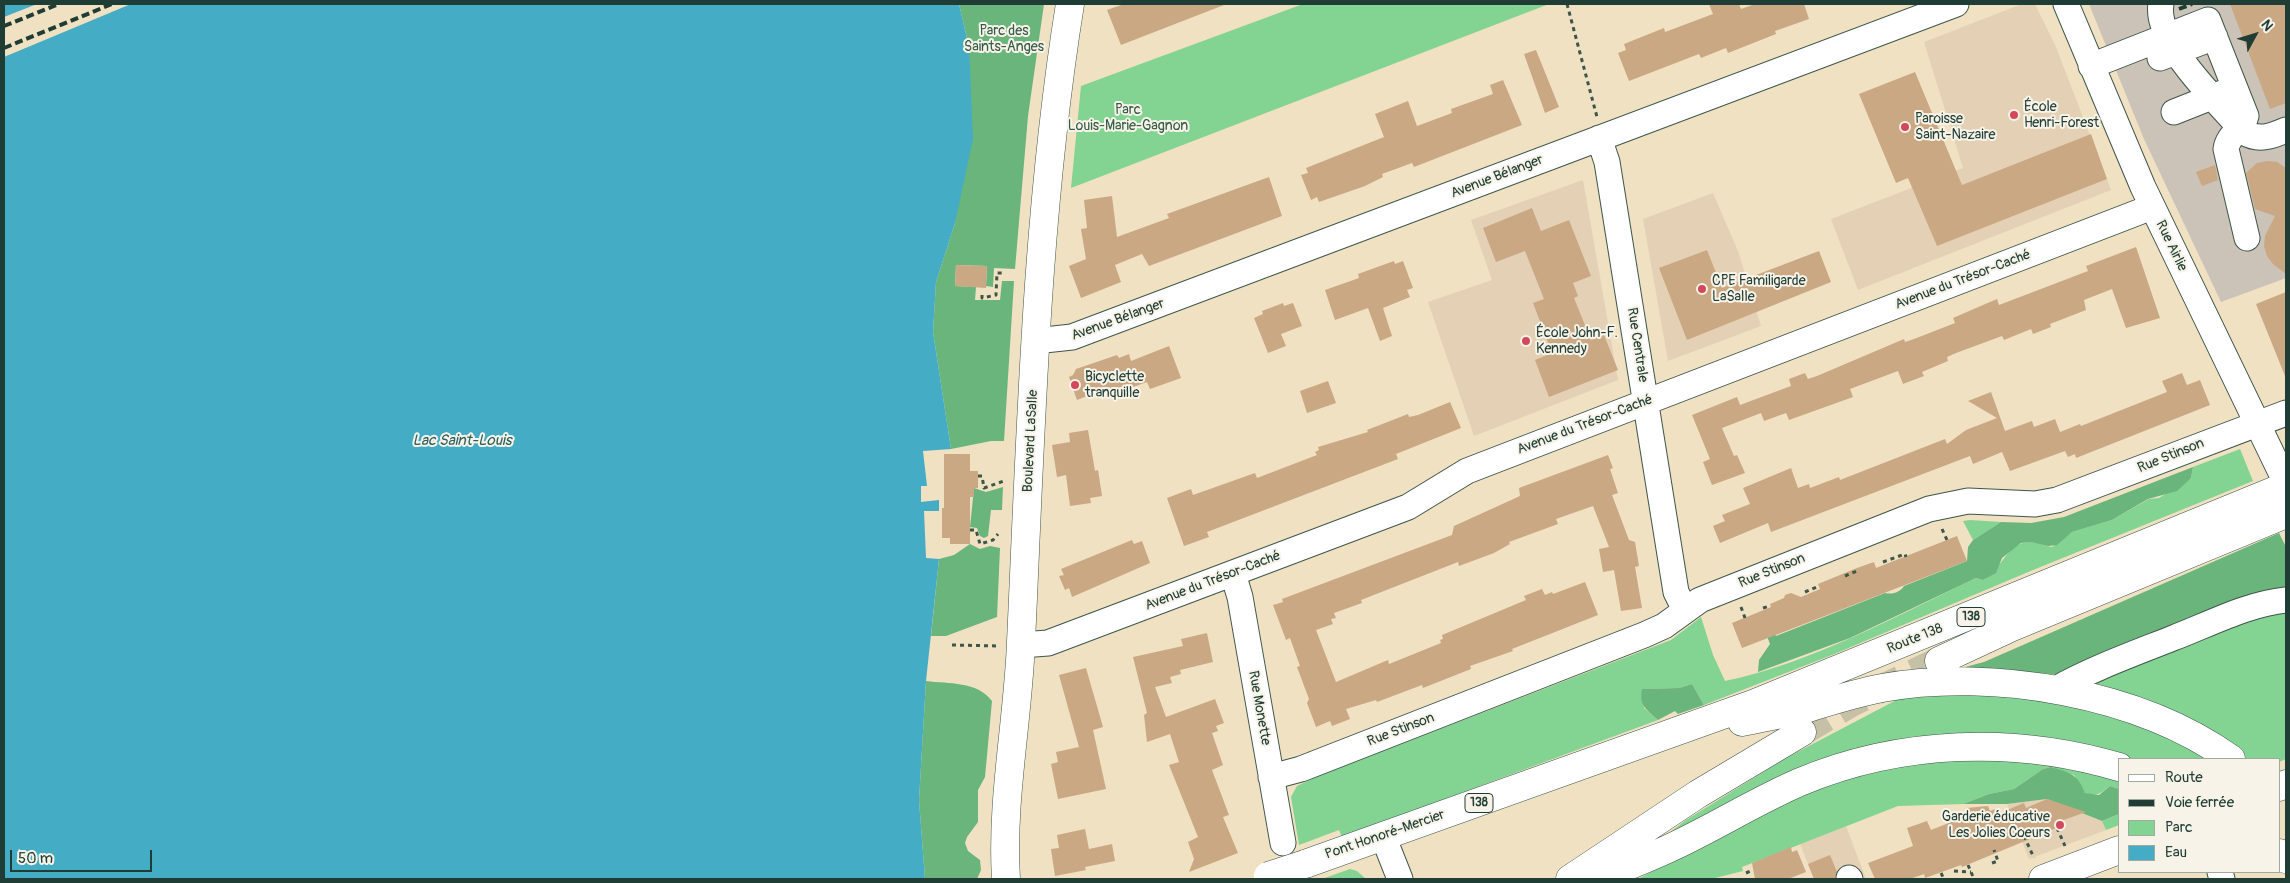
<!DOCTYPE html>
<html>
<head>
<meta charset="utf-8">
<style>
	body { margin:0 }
	#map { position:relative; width:2290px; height:883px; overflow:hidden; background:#efe1c2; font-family:Pangolin,sans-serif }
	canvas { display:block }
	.frame { position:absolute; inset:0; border:5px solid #1f3d34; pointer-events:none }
	.legend { position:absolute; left:2118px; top:758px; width:162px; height:115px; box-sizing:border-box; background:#f7f3e8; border:1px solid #a1aaa0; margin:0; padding:6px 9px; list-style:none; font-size:15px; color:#1f3d34 }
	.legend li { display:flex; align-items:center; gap:10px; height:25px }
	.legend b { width:25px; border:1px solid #a1aaa0 }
	.north { position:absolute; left:2230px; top:10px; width:50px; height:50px; -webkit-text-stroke:4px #f7f3e8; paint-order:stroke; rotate:51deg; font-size:14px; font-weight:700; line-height:20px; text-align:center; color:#1f3d34 }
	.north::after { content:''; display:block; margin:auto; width:18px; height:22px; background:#1f3d34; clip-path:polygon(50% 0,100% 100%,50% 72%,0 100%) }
	.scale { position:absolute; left:10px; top:850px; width:142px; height:22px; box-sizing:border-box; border:2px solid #1f3d34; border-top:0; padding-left:6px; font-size:15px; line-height:18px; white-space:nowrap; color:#1f3d34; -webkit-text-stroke:4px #f7f3e8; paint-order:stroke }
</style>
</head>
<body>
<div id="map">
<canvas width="2290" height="883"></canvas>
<div class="frame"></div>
<ul class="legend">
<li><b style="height:6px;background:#fff"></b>Route</li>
<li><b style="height:6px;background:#1f3d34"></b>Voie ferrée</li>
<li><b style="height:14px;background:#83d392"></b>Parc</li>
<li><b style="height:14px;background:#44acc4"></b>Eau</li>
</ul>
<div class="north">N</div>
<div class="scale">50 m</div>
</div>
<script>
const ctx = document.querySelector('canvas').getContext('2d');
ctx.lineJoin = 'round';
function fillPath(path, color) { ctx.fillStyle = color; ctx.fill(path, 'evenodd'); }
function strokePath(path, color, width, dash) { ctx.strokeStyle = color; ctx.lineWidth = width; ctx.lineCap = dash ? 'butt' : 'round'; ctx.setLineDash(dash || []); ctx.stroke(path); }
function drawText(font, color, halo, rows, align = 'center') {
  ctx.font = font + ' Pangolin,sans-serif'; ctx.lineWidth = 4; ctx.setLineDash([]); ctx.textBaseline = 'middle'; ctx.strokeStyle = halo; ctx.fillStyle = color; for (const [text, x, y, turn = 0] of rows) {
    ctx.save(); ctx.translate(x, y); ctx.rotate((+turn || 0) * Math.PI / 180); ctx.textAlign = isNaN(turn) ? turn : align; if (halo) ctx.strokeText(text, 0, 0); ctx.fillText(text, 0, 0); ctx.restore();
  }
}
const built = new Path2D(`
	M2022,4H2035L2056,47L2111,190L1858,290L1831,219L1963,168L1924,42Z
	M1583,180L1618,380L1474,436L1428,302L1492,280L1471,220Z
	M1713,193L1738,251L1761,326L1668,361L1643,219Z
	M2047,799L2102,821L2106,830L2029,859L2007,804Z
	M1846,826L1866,879H1814L1800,844Z`);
const industrial = new Path2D(`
	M2089,4H2286V278L2221,302L2144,139Z`);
const green = new Path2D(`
	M1303,4H1549L1071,188L1081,86Z
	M2240,449L2253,481L2033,570L1832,655L1704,705L1692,684L1679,688L1643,689L1644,708L1658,720L1342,837L1339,830L1299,845L1291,797L1297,786L1318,776L1671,640L1701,617L1713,655L1725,681C1809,664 1899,615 1976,578L1983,580C2002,571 2006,541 2032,542C2039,543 2046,546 2052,547L2072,532L2112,520L2149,499L2159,498L2191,478L2193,467Z
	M1970,520L2001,522L1973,540L1963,521Z
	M2286,610V759L2279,762V759H2248L2206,733L2088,684L2239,623Z
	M1984,693L2055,700L2144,726L2211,759H2121L1978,737L1668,834L1686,820L1786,758L1906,695Z
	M2005,758L2084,771L2119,780V789L2110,786C2100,793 2098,797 2085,793L2074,775L2051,767L2043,769L2014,789L1989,794L1963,804L1898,806L1742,867L1743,871L1711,879H1638L1799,793L1912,761Z
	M2119,814V825L2106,830L2102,821Z
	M1350,869L1357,871L1366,879H1322Z`);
const forest = new Path2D(`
	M959,4H1044L1028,116L1015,269L994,268L993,287L986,286L987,266L956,265L955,286L976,287L975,300H1000L1002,281H1014L1004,441H991L951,449L933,332L936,282L955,223L969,47Z
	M2193,467L2191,478L2177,491L2148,499L2112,520L2072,532L2057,545L2048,546L2031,542L2021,543L2002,558L1996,573L1983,580L1976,578L1850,638L1758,672L1759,660L1770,644L1761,621L1769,618L1776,636L1885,593C1893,595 1900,592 1904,586L1967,561L1968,547L1973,540L2001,522L2031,523L2064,517Z
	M1003,487L1002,510H991L988,536L984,538L980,536L977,528L970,527L974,488L986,492Z
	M2279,533L2286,547V590L2061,673L2044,676L1954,670L1984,662Z
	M970,544L980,549L990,546L1000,548L997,617L946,636H931L939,559L954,555Z
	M926,681C949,684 977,681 992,701L985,777L978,790V822L967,837L965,843L968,851L980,860L981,870L977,879H925L919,800Z
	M1692,684L1704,705L1678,714L1675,711L1658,720C1646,709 1639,706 1642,689L1679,688Z
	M2051,767C2069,772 2078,774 2085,793L2099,795L2110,786L2119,789V814L2102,821L2047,799L2007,804H1963L1989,794L2014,789L2043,769Z`);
const water = new Path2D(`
	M4,4H959L969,47L973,139L955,223L936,282L933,332L951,449L923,451L927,486H921V502L939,500V511H924L926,558L939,559L926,681L919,800L925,879H4Z`);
const pier = new Path2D(`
	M37,4H131L4,57V17Z`);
const building = new Path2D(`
	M1124,4H1224V5L1121,45L1107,10Z
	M1709,4H1739L1741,9L1755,4H1804L1809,19L1775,31L1776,34L1728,53L1726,48L1701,58L1699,54L1629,81L1618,53L1626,50L1624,44L1664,28L1665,32L1713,14Z
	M2230,4H2286V103L2270,109Z
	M1536,50L1559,107L1545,113L1524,54Z
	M1915,72L1962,185L2091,134L2107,179L1937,246L1908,178L1896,183L1859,94Z
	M1503,80L1522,125L1414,167L1412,163L1382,174L1383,177L1365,186L1319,202L1317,197L1311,200L1301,175L1308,173L1306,168L1384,137L1375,114L1408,101L1417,126L1452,113L1451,109L1493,94L1490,85Z
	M2267,161L2277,162L2286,168V274L2273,264L2267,256L2264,246L2265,236L2275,216L2255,209L2246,173L2257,163Z
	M2215,165L2218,180L2202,186L2196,172Z
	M1269,177L1282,216L1149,266L1142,254L1115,265L1121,282L1081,298L1069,266L1086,259L1081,229L1087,228L1084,200L1112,196L1117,237L1169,218L1167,214Z
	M1532,208L1541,231L1569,220L1591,276L1573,283L1578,296L1574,298L1591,340L1604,335L1618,370L1549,397L1535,360L1552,353L1533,303L1544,299L1525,251L1496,262L1483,228Z
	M2136,247L2160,318L2126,328L2112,289L2084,300L2086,310L2050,324L2051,327L2033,334L2031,329L2004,340L2002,336L1956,353L1947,357L1948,361L1922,372L1924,376L1903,384L1898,371L1850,389L1853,397L1789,420L1786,413L1764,421L1761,413L1722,428L1734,456L1737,455L1745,473L1712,485L1703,462L1710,459L1692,415L1737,397L1740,405L1791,386L1789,379L1805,373L1808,379L1817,376L1904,339L1905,342L1914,339L1955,323L1953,318L1983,305L1997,299L1999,305L2088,271L2086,266Z
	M1707,250L1722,288L1819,251L1831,282L1687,340L1659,268Z
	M1394,261L1395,264L1403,261L1413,288L1407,290L1410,297L1383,308L1392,336L1380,341L1368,308L1335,320L1325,290L1359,278L1358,274Z
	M956,265L987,266L986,288L955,286Z
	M2286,292V376H2285L2256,304Z
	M1283,303L1284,306L1293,303L1302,326L1281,334L1286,346L1268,353L1254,318L1263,314L1262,311Z
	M1169,346L1181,378L1150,389L1147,382L1130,388L1129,384L1111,391L1110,387L1077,400L1069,377L1073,375L1076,369L1117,355L1119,358L1129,354L1131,361Z
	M2182,373L2187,385L2200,380L2210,405L2076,458L2075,454L2068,457L2065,451L2010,471L2002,452L1973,464L1970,456L1771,532L1768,523L1720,543L1713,526L1725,521L1722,515L1750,504L1743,488L1791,468L1798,488L1809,484L1810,488L1839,477L1840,480L1945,439L1947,444L1966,430L1997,418L1968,401L1991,392L2005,431L2032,421L2034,427L2055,419L2060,432L2080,424L2081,426L2167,392L2162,381Z
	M1328,381L1336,403L1307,413L1300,391Z
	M1450,402L1461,428L1396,454L1398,459L1207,532L1209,537L1184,546L1167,498L1191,489L1193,495L1255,473L1257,478L1317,455L1315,452L1319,450L1318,447L1368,432L1367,430L1408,414L1409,417L1418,415Z
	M1088,430L1095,471L1098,470L1102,496L1090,498L1091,503L1070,506L1066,475L1057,477L1052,445L1070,442L1069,433Z
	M944,454H970V471H978V488H974V497H970V544H950V538H942V508H944Z
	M1608,455L1613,468L1610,469L1618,493L1612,495L1629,540L1635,542L1639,566L1635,567L1642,608L1621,611L1614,570L1603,572L1599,549L1609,547L1593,506L1556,519L1558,524L1509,542L1510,544L1494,553L1459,566L1458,562L1361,600L1362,603L1334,613L1336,618L1331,619L1333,624L1316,630L1336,682L1388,660L1389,664L1441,643L1440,640L1443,639L1442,635L1526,600L1524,596L1542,589L1545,595L1552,592L1553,594L1585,582L1598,615L1512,649L1513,651L1470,666L1471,669L1423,688L1422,685L1377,702L1376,700L1346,709L1350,719L1332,726L1330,721L1316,727L1307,703L1309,699L1297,667L1300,666L1290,638L1286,640L1273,605L1283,602L1282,599L1452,535L1454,526L1520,496L1519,488Z
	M1957,536L1967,561L1742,648L1732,623L1771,607L1770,604L1784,598L1785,595L1791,593L1801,597L1820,589L1818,584L1857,568L1874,562L1876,568Z
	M1132,540L1134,544L1142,541L1150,563L1072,597L1069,588L1065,590L1059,576L1064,575L1061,569Z
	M1207,633L1213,662L1180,670L1181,674L1170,677L1172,683L1155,687L1166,717L1215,699L1224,723L1216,726L1218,731L1212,733L1223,765L1212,770L1229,815L1223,817L1238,853L1189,872L1194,859L1188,842L1198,837L1169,765L1179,762L1170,734L1147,742L1144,715L1147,713L1133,657L1183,646L1181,639Z
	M1086,668L1103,727L1093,730L1106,789L1058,799L1051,764L1058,762L1056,752L1079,747L1059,675Z
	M2047,799L2086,812L2058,822L2059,827L1962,867L1961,865L1925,878L1924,874L1910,879H1875L1868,863L1913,846L1907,828L1927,821L1931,830L1969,815L1966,808L1988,806L1990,811L1998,808L2000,813L2024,803L2026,808Z
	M1085,829L1089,849L1112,844L1115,861L1085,867L1086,870L1055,876L1051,849L1059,848L1057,835Z
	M1791,847L1792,852L1797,850L1806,872L1788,879H1755L1752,863Z
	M1830,855L1837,872L1835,879H1814L1808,864Z`);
const highwayTunnel = new Path2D(`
	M1802,732L1853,702L1939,661`);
const path = new Path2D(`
	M1567,4L1597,117
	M982,295V298L996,295L997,273H1003
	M978,476H982L984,488L1004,481
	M1942,529L1947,540
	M970,530H976L980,544L993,540L998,534
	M1883,562L1905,554L1906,557
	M1845,576L1857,571
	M1805,592L1819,586
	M1741,607L1745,618
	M1763,608L1770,606
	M952,645L1000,646
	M2057,828L2065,846
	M2024,836L2034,858
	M1992,863L1998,861L1994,850
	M1968,865L1974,879
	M1954,871L1971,872
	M1746,873L1753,870
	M1941,873L1944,879`);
const minor = new Path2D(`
	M2066,4L2143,187L2286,483
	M2161,4C2154,43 2220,104 2245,133C2259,141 2272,136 2286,130
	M2160,58L2215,37
	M2091,66L2208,20L2246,116C2244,128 2228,134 2226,149L2247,238
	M2174,112L2227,91
	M1599,138L1607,162L1676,592L1685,610
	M1035,341L1072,337L1956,4
	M1233,574L1240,597L1283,843
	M1021,645L1048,643L1408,507L1467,471L2152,207
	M2054,690C2091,669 2133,654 2173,638C2210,624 2247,604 2286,600
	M1271,777L1301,769L1644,635L1664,626L1700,600L1929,509L1968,501L2035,504L2057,500L2286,413
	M1383,836L1400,879
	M2220,872L2222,879
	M1849,878L1850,879`);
const major = new Path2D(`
	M2279,787L2286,784
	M1006,879C1001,800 1018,721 1021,642C1031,428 1036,215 1070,4
	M2043,879L2119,850`);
const highway = new Path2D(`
	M1939,661L2012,627L2286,514
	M1742,722C1763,718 1784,714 1805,709C1831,701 1855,693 1882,688C1993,668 2139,693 2231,759
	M2279,853L2286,859
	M1305,864L1753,704L2286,486
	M1570,879L1698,794L1802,732
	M1595,879C1621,869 1647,859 1672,847C1715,827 1756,801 1800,782C1900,740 2015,736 2119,767`);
const rail = new Path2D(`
	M2179,9L2192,4
	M4,26L59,4
	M4,48L112,4`);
const highwayBridge = new Path2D(`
	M1268,876L1305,864`);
const markers = [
	[2014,115,5,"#d1495b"],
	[1905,127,5,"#d1495b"],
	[1702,289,5,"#d1495b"],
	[1526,341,5,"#d1495b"],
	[1075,385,5,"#d1495b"],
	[2060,825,5,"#d1495b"]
];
const shields = [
	[1971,617,28],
	[1479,803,28]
];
const shieldNames = [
	["138",1971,617],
	["138",1479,803]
];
const parkNames = [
	["Parc des",1004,31],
	["Saints-Anges",1004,47],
	["Parc",1128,110],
	["Louis-Marie-Gagnon",1128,126]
];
const poiNames = [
	["École",2024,107],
	["Henri-Forest",2024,123],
	["Paroisse",1915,119],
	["Saint-Nazaire",1915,135],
	["CPE Familigarde",1712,281],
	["LaSalle",1712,297],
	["École John-F.",1536,333],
	["Kennedy",1536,349],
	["Bicyclette",1085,377],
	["tranquille",1085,393],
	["Garderie éducative",2050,817,"right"],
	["Les Jolies Coeurs",2050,833,"right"]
];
const streetNames = [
	["Avenue Bélanger",1497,177,-21],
	["Rue Airlie",2171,246,64],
	["Avenue du Trésor-Caché",1963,280,-21],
	["Avenue Bélanger",1118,320,-20],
	["Rue Centrale",1637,345,81],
	["Avenue du Trésor-Caché",1585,425,-21],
	["Boulevard LaSalle",1031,441,-87],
	["Rue Stinson",2171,456,-22],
	["Rue Stinson",1772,571,-22],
	["Avenue du Trésor-Caché",1213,581,-21],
	["Route 138",1915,639,-22],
	["Rue Monette",1259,708,80],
	["Rue Stinson",1401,730,-21],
	["Pont Honoré-Mercier",1385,835,-19]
];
const waterNames = [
	["Lac Saint-Louis",462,441]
];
fillPath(built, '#e4d1b5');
fillPath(industrial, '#cbc2b8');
fillPath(green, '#83d392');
fillPath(forest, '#6ab57c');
fillPath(water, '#44acc4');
fillPath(pier, '#efe1c2');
fillPath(building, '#caa883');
strokePath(highwayTunnel, '#c5c0a6', 28, [28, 14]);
strokePath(minor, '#3e5649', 27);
strokePath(major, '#3e5649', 29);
strokePath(highway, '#3e5649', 29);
strokePath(path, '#3e5649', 3, [4, 4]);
strokePath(minor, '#fff', 25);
strokePath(major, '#fff', 28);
strokePath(highway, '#fff', 28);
strokePath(rail, '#1f3d34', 4, [8, 4]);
strokePath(highwayBridge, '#3e5649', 29, []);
strokePath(highwayBridge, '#fff', 28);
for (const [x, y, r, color] of markers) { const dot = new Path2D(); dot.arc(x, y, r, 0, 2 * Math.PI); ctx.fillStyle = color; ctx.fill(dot); strokePath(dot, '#f7f3e8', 2); }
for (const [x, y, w] of shields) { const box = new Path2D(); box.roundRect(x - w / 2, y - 9.5, w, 19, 4); ctx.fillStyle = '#f7f3e8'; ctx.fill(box); strokePath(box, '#1f3d34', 1); }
drawText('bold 12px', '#1f3d34', null, shieldNames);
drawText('14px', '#335b47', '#f7f3e8', parkNames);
drawText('14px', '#1f3d34', '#f7f3e8', poiNames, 'left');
drawText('14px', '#1f3d34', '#f7f3e8', streetNames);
drawText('italic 15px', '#2a5e5f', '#f7f3e8', waterNames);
</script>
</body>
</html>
